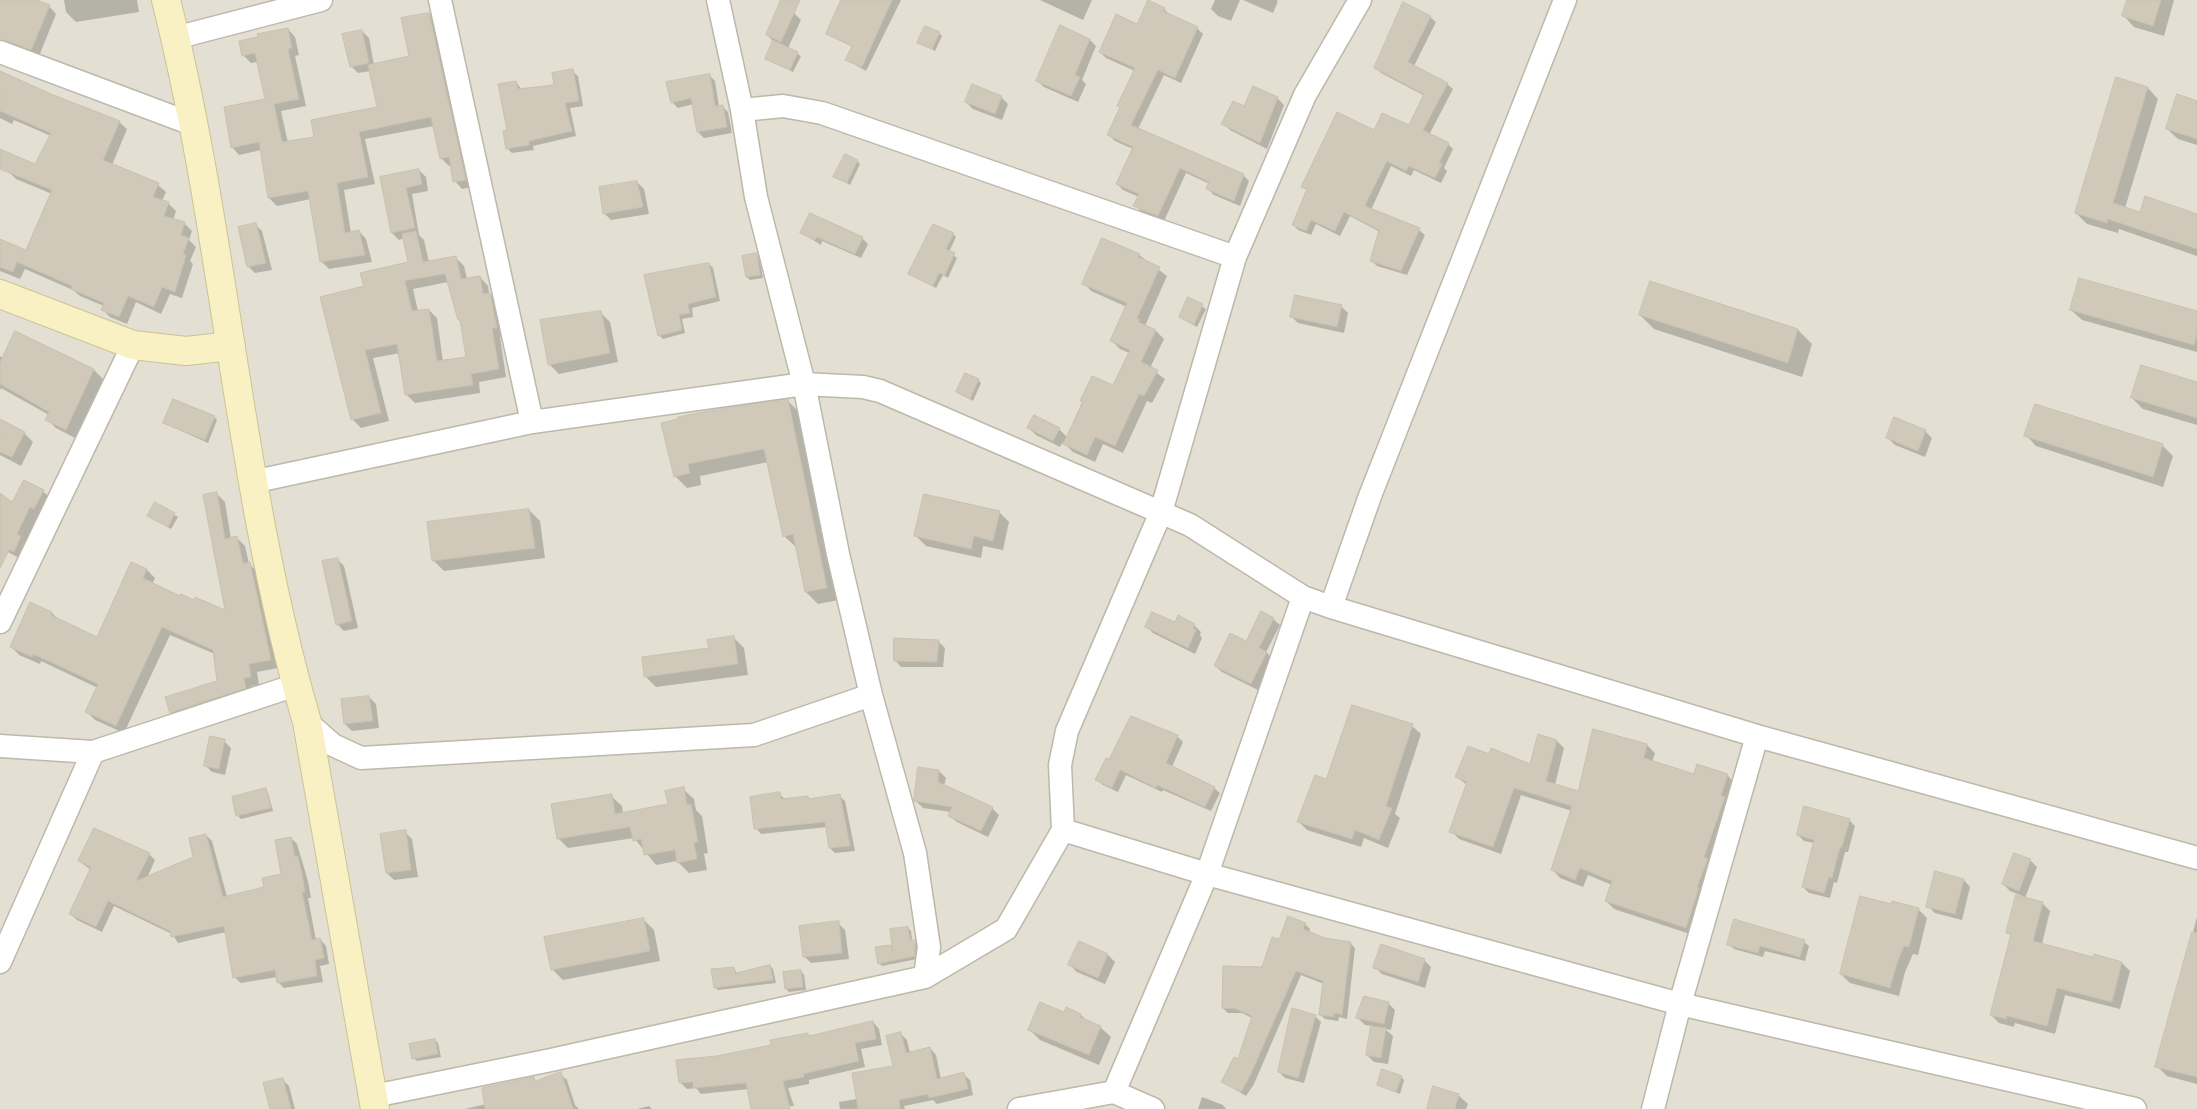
<!DOCTYPE html>
<html>
<head>
<meta charset="utf-8">
<style>
	body { margin:0 }
	canvas { display:block; background:#f0ede3 }
</style>
</head>
<body>
<canvas width="2197" height="1109"></canvas>
<script>
const ctx = document.querySelector('canvas').getContext('2d');
ctx.lineJoin = 'round';
function fillPath(path, color) { ctx.fillStyle = color; ctx.fill(path, 'evenodd'); }
function strokePath(path, color, width, dash) { ctx.strokeStyle = color; ctx.lineWidth = width; ctx.lineCap = dash ? 'butt' : 'round'; ctx.setLineDash(dash || []); ctx.stroke(path); }
const residential = new Path2D(`
	M0,0H2197V1109H0Z`);
const shadow = new Path2D(`
	M0,0H34L49,6L56,14L39,56L15,47L8,40L0,27Z
	M64,0H137L139,12L76,22L66,12Z
	M842,0H901L866,71L847,60L853,47L827,34Z
	M1040,0H1092L1083,20Z
	M1215,0H1240L1231,21L1218,16L1211,9Z
	M1243,0H1276L1278,1L1273,13Z
	M2128,0H2174L2164,36L2134,27L2124,16Z
	M1164,9L1170,15L1197,28L1203,34L1181,83L1164,75L1138,129L1243,175L1249,181L1240,206L1214,195L1208,189L1210,184L1186,173L1164,221L1141,211L1135,205L1139,197L1123,190L1117,184L1133,149L1115,141L1109,135L1135,71L1106,58L1100,52Z
	M794,13L801,20L788,48L801,56L793,72L767,59L774,42L767,35Z
	M429,14L437,22L473,187L462,189L455,181L452,165L449,166L441,158L434,126L365,139L375,184L344,190L351,233L359,231L366,239L372,262L329,269L321,261L311,199L277,206L269,198L261,150L239,155L232,147L266,100L258,62L251,63L243,55L259,38L288,29L295,37L299,55L295,56L306,106L281,111L288,143L315,138L379,108L371,71L358,73L351,66L362,31L369,38L374,65L410,57Z
	M1430,17L1436,22L1414,66L1447,84L1453,89L1429,135L1448,144L1453,149L1444,168L1447,171L1441,183L1414,170L1411,176L1391,166L1371,210L1419,230L1425,235L1407,275L1377,266L1371,260L1380,232L1350,216L1340,236L1316,224L1311,235L1298,230L1293,224L1308,191L1303,187L1374,131L1409,126L1425,96L1381,73L1376,68Z
	M1061,27L1090,40L1096,46L1082,80L1086,84L1078,102L1044,87L1037,80Z
	M939,33L942,36L935,51L919,42Z
	M572,71L578,76L583,106L570,108L576,136L533,146L534,150L512,153L507,148L516,82L522,90L556,86Z
	M0,74L119,122L127,129L112,165L158,185L166,192L162,201L168,203L176,211L173,220L184,223L192,231L189,240L196,247L190,261L193,264L182,298L170,294L161,314L136,302L127,324L110,317L102,309L104,306L80,296L73,290L25,269L20,279L0,271V241L27,252L52,194L16,179L8,171L36,166L51,136L14,120L12,124L0,118Z
	M709,75L715,81L719,107L722,106L728,112L732,133L704,138L698,132L694,104L678,108L672,102Z
	M2148,88L2158,99L2125,208L2141,213L2197,216V256L2119,229L2118,233L2087,224L2076,213Z
	M1001,97L1008,104L1002,120L973,109L966,102Z
	M1277,98L1284,105L1267,149L1230,130L1223,123L1244,108Z
	M2197,102V145L2178,139L2167,129Z
	M857,161L860,164L850,185L835,176Z
	M419,170L426,177L428,191L412,194L419,235L424,240L429,262L456,258L464,266L467,279L480,277L488,286L489,293L498,302L504,336L500,337L506,377L479,382L480,393L415,403L406,394L400,353L373,358L389,421L361,428L353,420L321,298L366,287L410,263L404,238L399,240L392,233L382,178ZM448,282L459,320L462,323L468,358L443,362L437,318L429,310L418,311L413,289Z
	M637,182L644,189L649,214L611,220L604,213Z
	M255,224L262,231L272,270L255,273L248,266Z
	M802,233L862,238L868,244L861,258L822,241L821,245Z
	M953,234L956,237L949,252L957,258L948,278L943,275L936,288L910,274Z
	M756,254L759,257L763,278L750,280L747,277Z
	M1139,255L1167,276L1145,326L1156,331L1164,339L1150,368L1165,379L1152,403L1147,401L1123,453L1103,444L1095,462L1073,452L1063,442L1060,447L1036,435L1029,428L1059,429L1067,437L1093,377L1113,387L1129,353L1120,349L1112,341L1127,307L1091,291L1084,283Z
	M709,264L713,268L720,301L692,308L693,317L682,319L685,333L663,339L659,335Z
	M1650,283L1798,330L1812,344L1802,377L1654,329L1640,315Z
	M1189,299L1206,309L1197,327L1180,317Z
	M1341,306L1348,313L1344,333L1298,323L1291,316Z
	M2071,310L2197,312V352L2082,320Z
	M600,312L610,322L618,362L559,374L549,364Z
	M15,332L94,370L103,379L75,438L56,428L47,419L49,415L1,388L0,390V356L3,358Z
	M978,380L981,383L973,401L958,392Z
	M2197,383V425L2143,409L2132,398Z
	M788,401L800,413L839,600L818,604L806,592L797,548L784,536L768,462L700,476L701,485L687,488L675,476L663,424Z
	M214,417L217,420L208,443L164,423Z
	M0,421L24,433L33,442L21,466L0,455Z
	M1925,431L1932,438L1925,457L1895,445L1888,438Z
	M2026,435L2162,445L2173,456L2163,487L2036,446Z
	M43,491L52,500L23,560L0,548V495L13,504Z
	M217,494L225,502L231,539L237,538L245,546L249,564L258,572L278,668L257,672L259,685L251,686L254,696L179,720L171,712L219,682L215,654L170,635L124,733L95,720L87,712L98,688L41,661L40,664L19,655L11,646L31,604L52,613L59,620L98,639L147,570L155,578L152,584L181,598L227,612Z
	M156,504L178,517L171,529L149,516Z
	M529,510L540,521L545,558L444,571L433,560Z
	M999,512L1009,522L1003,550L983,546L981,558L926,546L916,536Z
	M337,559L344,566L358,628L344,631L337,624Z
	M1273,619L1280,625L1266,652L1273,659L1258,690L1222,672L1215,666Z
	M1175,624L1194,625L1201,632L1200,635L1202,638L1195,654L1153,633L1146,626Z
	M733,637L744,648L748,675L656,687L646,677Z
	M938,641L945,648L943,667H901L895,660Z
	M369,697L376,704L379,728L352,731L345,724L342,701Z
	M1132,717L1178,737L1183,742L1172,767L1214,788L1220,793L1211,811L1163,790L1162,792L1126,775L1118,792L1103,785L1097,780L1110,761Z
	M1412,726L1421,734L1395,814L1400,818L1388,848L1364,838L1361,847L1307,830L1298,821L1326,781Z
	M224,741L231,748L225,775L212,772L205,765Z
	M1557,741L1564,748L1555,785L1579,792L1647,745L1655,753L1652,762L1695,776L1727,775L1735,783L1693,935L1614,909L1606,901L1612,885L1588,875L1583,887L1560,878L1553,870L1572,811L1521,795L1501,854L1459,839L1451,831L1467,785L1457,777L1489,756L1531,766Z
	M939,771L946,778L944,786L992,808L999,815L988,837L957,822L950,816L951,812L923,808L916,801Z
	M683,789L694,799L696,810L702,816L708,853L704,854L707,870L689,873L677,861L656,865L634,838L568,848L558,838L611,796L622,806L623,813L669,805Z
	M265,790L268,793L273,811L241,819L238,816L233,798Z
	M779,794L785,799L808,798L810,800L839,796L845,801L855,851L835,853L830,848L827,827L761,834L756,828Z
	M1849,820L1855,826L1848,852H1845L1837,883L1834,882L1830,898L1809,893L1803,887L1814,843L1804,841L1798,835Z
	M405,832L412,839L418,877L394,880L387,873Z
	M206,835L212,841L227,897L265,888L283,875L291,838L297,844L308,881L311,898H308L316,940L320,939L326,946L329,964L320,966L323,982L284,988L278,982L277,977L241,983L234,977L226,932L178,943L172,934L114,906L102,932L77,920L71,914L91,870L79,861L149,854L155,860L147,878L195,858Z
	M2030,860L2037,867L2025,898L2042,903L2050,911L2042,944L2094,959L2122,963L2130,971L2120,1009L2065,995L2055,1034L2015,1023L2014,1027L1999,1023L1991,1015L2011,936L2007,932L2025,897L2010,891L2003,884Z
	M1964,880L1970,887L1962,920L1935,913L1928,906Z
	M1892,906L1918,909L1927,918L1918,955L1913,954L1905,972L1899,996L1850,983L1841,974Z
	M2197,917V1084L2167,1076L2157,1066Z
	M643,919L654,930L660,961L563,980L552,969Z
	M838,923L845,930L849,959L811,963L804,956Z
	M1305,924L1310,929L1309,933L1325,939L1350,943L1355,948L1347,1019L1339,1017L1338,1021L1325,1019L1320,1014L1324,984L1301,975L1254,1084L1246,1096L1223,1082L1238,1060L1252,1018L1242,1013H1228L1223,1008L1263,968L1280,940Z
	M908,928L911,931L912,941L917,944V959L882,966L879,963L891,946L893,949Z
	M1804,942L1809,946L1805,961L1765,951L1763,957L1734,949L1729,944Z
	M1080,943L1108,955L1115,962L1105,984L1077,972L1070,965Z
	M1424,960L1431,967L1425,988L1382,974L1375,967Z
	M770,966L773,969L776,983L718,990L715,987L734,968L737,974Z
	M801,971L804,975L806,990L789,992L786,989Z
	M1388,1003L1395,1010L1391,1030L1385,1029L1393,1036L1388,1064L1374,1062L1367,1055L1373,1026L1365,1025L1358,1018Z
	M1065,1014L1081,1015L1087,1021L1100,1027L1111,1037L1099,1065L1040,1040L1030,1030Z
	M1315,1016L1321,1022L1304,1083L1285,1078L1279,1072Z
	M873,1022L879,1029L882,1045L861,1049L865,1067L809,1080V1084L788,1088L794,1106L755,1109L749,1089L701,1094L696,1088L687,1089L681,1083L717,1057L773,1046L807,1034L810,1037Z
	M901,1034L907,1040L910,1053L930,1048L936,1055L941,1079L963,1074L970,1080L973,1095L937,1104L933,1100L904,1106L905,1109H840L839,1102L857,1099L894,1067Z
	M435,1040L438,1043L441,1057L417,1061L413,1058Z
	M560,1074L567,1080L575,1105L579,1109H465L486,1104L533,1078L537,1082Z
	M1401,1077L1404,1080L1400,1094L1378,1085Z
	M282,1079L289,1086L295,1109H271Z
	M1458,1095L1468,1104L1466,1109H1428Z
	M1202,1097L1223,1105L1226,1109H1198Z
	M649,1106L652,1109H637Z`);
const building = new Path2D(`
	M0,0H37L50,5L31,50L0,38Z
	M781,0H800L781,42L766,35Z
	M841,0H892L862,67L845,60L852,46L826,34Z
	M1148,0L1165,8L1163,11L1198,27L1175,78L1158,70L1131,125L1244,174L1234,201L1206,189L1209,182L1180,168L1158,216L1133,206L1139,194L1116,184L1133,147L1107,135L1120,107L1117,106L1135,68L1099,52L1116,14L1137,24Z
	M2127,0H2161L2153,26L2122,16Z
	M1403,2L1431,16L1408,62L1448,83L1423,130L1449,143L1439,163L1442,164L1435,178L1409,166L1406,171L1387,161L1366,203L1365,206L1420,228L1401,271L1370,261L1379,230L1344,212L1335,231L1311,220L1306,231L1292,225L1307,189L1301,187L1337,112L1374,130L1382,113L1409,125L1424,94L1374,68Z
	M429,13L466,180L453,182L449,157L440,159L431,117L359,132L368,177L337,183L345,233L359,230L365,255L320,262L308,191L268,198L259,142L231,148L224,107L265,99L255,53L242,56L239,41L258,37L257,34L288,28L292,48L288,49L299,99L274,104L282,142L314,137L311,120L377,107L368,65L409,56L401,18Z
	M1060,25L1090,39L1075,75L1080,77L1071,96L1036,81Z
	M925,26L940,32L932,49L917,43Z
	M362,30L369,63L350,67L342,34Z
	M773,40L798,52L790,70L765,59Z
	M573,69L579,101L565,103L572,131L529,141V145L506,149L503,131L507,130L498,84L516,81L518,89L554,85L552,73Z
	M0,71L51,94L120,121L103,160L159,183L153,197L169,202L164,216L185,222L181,235L189,238L183,254L186,255L175,292L162,287L154,307L128,296L119,317L101,310L104,303L71,289L72,286L17,262L13,272L0,267V239L26,250L52,190L0,169V149L35,164L51,133L0,111Z
	M710,74L715,106L723,105L727,127L697,132L691,98L671,103L666,82Z
	M2116,77L2148,87L2113,203L2140,212L2145,196L2197,214V249L2108,219L2107,223L2075,213Z
	M972,84L1002,96L995,114L965,102Z
	M1253,86L1278,97L1260,143L1221,124L1233,101L1244,106Z
	M2177,94L2197,101V139L2166,129Z
	M845,154L858,160L847,183L833,177Z
	M419,169L422,184L406,188L415,228L391,233L380,177Z
	M637,181L643,207L603,214L599,187Z
	M810,213L863,237L855,254L817,237L815,240L800,233Z
	M256,223L266,263L247,267L238,227Z
	M933,224L954,233L946,249L955,253L945,275L939,273L933,286L908,274Z
	M416,231L423,262L456,256L461,279L480,276L483,294L490,293L497,328H492L499,369L471,374L473,385L405,395L397,344L365,350L381,413L351,420L320,297L364,286L360,273L408,262L402,234ZM445,274L458,320H460L466,357L437,361L429,309L412,311L405,281Z
	M1102,238L1140,254L1138,257L1160,267L1137,318L1140,320L1138,322L1156,330L1141,362L1158,370L1144,396L1139,394L1115,446L1095,437L1087,455L1063,444L1083,402L1080,401L1092,376L1113,385L1130,350L1110,341L1127,303L1082,284Z
	M757,253L760,275L746,277L742,256Z
	M709,263L716,297L688,304L690,313L679,315L682,330L658,336L644,275Z
	M2079,278L2197,311V334L2194,345L2070,310Z
	M1650,281L1798,329L1788,363L1639,315Z
	M1295,295L1342,305L1337,327L1290,317Z
	M1188,297L1203,304L1194,325L1179,317Z
	M601,311L610,353L548,365L540,320Z
	M15,331L94,369L66,430L45,420L49,412L0,384V363Z
	M2141,365L2197,382V418L2131,398Z
	M965,373L979,379L970,399L956,392Z
	M173,399L215,416L205,440L163,423Z
	M788,399L827,588L805,592L793,534L783,537L764,449L688,464L690,473L674,477L661,423L678,419V417L709,411Z
	M2035,404L2163,444L2153,477L2024,436Z
	M1034,415L1060,428L1053,441L1027,428Z
	M1894,417L1926,430L1918,451L1886,438Z
	M0,419L25,432L12,457L0,452Z
	M24,480L44,490L34,509L30,507L17,534L21,536L14,552L9,550L0,568V493L12,502Z
	M217,492L225,539L237,536L243,563L250,562L271,660L249,664L251,677L244,678L246,688L170,713L165,697L217,681L213,650L162,627L116,726L85,712L98,684L33,654L32,657L10,647L30,602L52,612L51,615L97,637L131,562L147,569L143,578L180,596L181,594L194,600L195,597L225,610L203,495Z
	M924,494L1000,511L993,541L974,536L971,549L914,536Z
	M155,502L175,513L168,527L147,516Z
	M529,509L535,548L432,561L427,522Z
	M338,558L352,621L336,625L322,561Z
	M1261,611L1274,618L1259,648L1267,652L1251,684L1214,666L1230,633L1246,641Z
	M1152,612L1175,622L1178,615L1195,624L1193,628L1196,630L1188,648L1145,627Z
	M734,636L738,664L644,677L642,657L709,648L707,640Z
	M894,638L939,640L937,662L894,661Z
	M369,696L373,721L344,724L341,699Z
	M1352,705L1413,724L1386,806L1392,808L1379,840L1355,830L1352,839L1297,822L1315,775L1326,779Z
	M1131,716L1178,735L1166,763L1215,787L1205,807L1157,785L1156,788L1120,770L1112,788L1095,780L1106,758L1109,759Z
	M1593,729L1647,744L1644,758L1694,774L1697,764L1728,774L1721,796L1725,797L1704,857L1708,859L1697,887L1699,888L1686,928L1605,901L1612,881L1580,868L1575,880L1551,870L1572,806L1514,788L1493,847L1449,832L1467,782L1455,777L1468,746L1489,754L1491,748L1530,764L1538,734L1557,740L1546,781L1578,791Z
	M210,736L225,739L219,769L204,766Z
	M918,767L939,770L938,782L993,807L981,831L948,816L952,807L914,801Z
	M684,787L687,805L691,804L698,842L694,843L697,859L677,863L675,850L644,855L641,839L633,841L630,827L557,839L551,804L612,794L615,814L668,804L665,791Z
	M266,788L271,808L236,816L232,797Z
	M780,792L781,799L808,796L809,799L840,794L850,846L829,848L825,822L754,829L750,797Z
	M1804,806L1850,819L1842,847H1840L1832,878L1829,877L1824,893L1802,887L1814,840L1797,835Z
	M94,828L150,853L136,881L193,857L189,838L206,834L223,897L264,887L262,878L281,874L275,840L291,837L295,857L298,856L302,874L305,892H302L312,940L320,938L324,958L315,960L317,976L277,983L275,970L233,978L224,926L171,937L170,931L108,901L96,927L69,914L91,867L78,861Z
	M406,830L411,870L386,873L380,834Z
	M2014,853L2031,859L2019,891L2002,884Z
	M1935,871L1964,879L1955,914L1926,907Z
	M2016,895L2043,902L2033,941L2093,957L2094,954L2122,962L2112,1002L2057,988L2047,1026L2007,1016L2006,1019L1990,1015L2011,934L2006,933Z
	M1860,896L1891,904L1892,901L1919,908L1909,947L1904,946L1897,963L1890,988L1840,974Z
	M1288,916L1306,923L1303,929L1325,938L1351,942L1342,1015L1334,1013V1017L1319,1015L1323,981L1296,971L1249,1078L1241,1092L1221,1082L1234,1057L1238,1059L1252,1016L1236,1009L1222,1008L1223,966L1262,967L1272,937L1279,939Z
	M644,918L650,951L551,970L544,937Z
	M1734,919L1805,940L1800,957L1760,946L1758,953L1727,945Z
	M839,921L842,953L803,957L799,926Z
	M908,927L910,940H915V956L878,964L875,947L891,945L893,954L890,929Z
	M2192,932L2197,933V1077L2155,1067Z
	M1079,941L1108,954L1098,978L1068,965Z
	M1381,944L1425,959L1418,982L1373,968Z
	M770,965L773,980L714,988L711,969L734,967L735,973Z
	M801,970L803,987L785,989L783,972Z
	M1364,996L1389,1002L1384,1024L1356,1018Z
	M1040,1002L1064,1012L1066,1007L1081,1014L1080,1017L1101,1026L1089,1055L1028,1030Z
	M1292,1008L1316,1015L1298,1078L1278,1072Z
	M873,1021L876,1039L855,1043L859,1061L803,1074L804,1077L783,1081L790,1109H751L746,1083L693,1088V1082L679,1083L676,1060L717,1056L771,1045L770,1040L808,1033V1036Z
	M1371,1026L1386,1028L1381,1058L1366,1055Z
	M901,1032L906,1053L930,1047L937,1079L964,1072L968,1089L929,1098L928,1094L899,1100L900,1109H858L852,1073L893,1066L886,1036Z
	M435,1039L438,1054L412,1059L409,1044Z
	M1382,1069L1402,1076L1396,1092L1377,1085Z
	M561,1072L573,1109H485L482,1088L534,1077L535,1081Z
	M283,1078L291,1109H270L263,1083Z
	M1433,1086L1459,1094L1455,1109H1427Z`);
const street = new Path2D(`
	M440,0L532,422
	M175,38L321,0
	M0,52L192,124
	M742,110L783,106L822,113L1235,257
	M252,482L532,422L804,384L863,387L880,391L1190,525L1303,597L1331,607L1757,736L2197,858
	M1331,607L1370,496L1565,0
	M0,622L133,345
	M307,722L333,745L361,758L754,735L871,695
	M0,746L93,752L296,685
	M1063,830L1207,874L1303,597
	M0,962L93,752
	M925,977L1006,929L1063,830L1060,765L1067,731L1161,512L1235,257L1305,95L1360,0
	M1114,1092L1207,874L1680,1004L2135,1109
	M374,1096L551,1060L925,977L929,947L915,853L871,695L838,554L804,384L756,197L742,110L718,0
	M1019,1109L1114,1092L1153,1109
	M1653,1109L1680,1004L1757,736`);
const secondary = new Path2D(`
	M166,0C226,237 238,487 307,722L375,1109
	M0,294L133,345L186,351L231,346`);
fillPath(residential, '#e3dfd2');
fillPath(shadow, '#0003');
fillPath(building, '#d0c9ba');
strokePath(building, '#cac1ae', 1);
strokePath(street, '#bdb8aa', 25);
strokePath(secondary, '#ccc296', 30);
strokePath(street, '#fff', 22);
strokePath(secondary, '#f9f0c4', 28);
</script>
</body>
</html>
